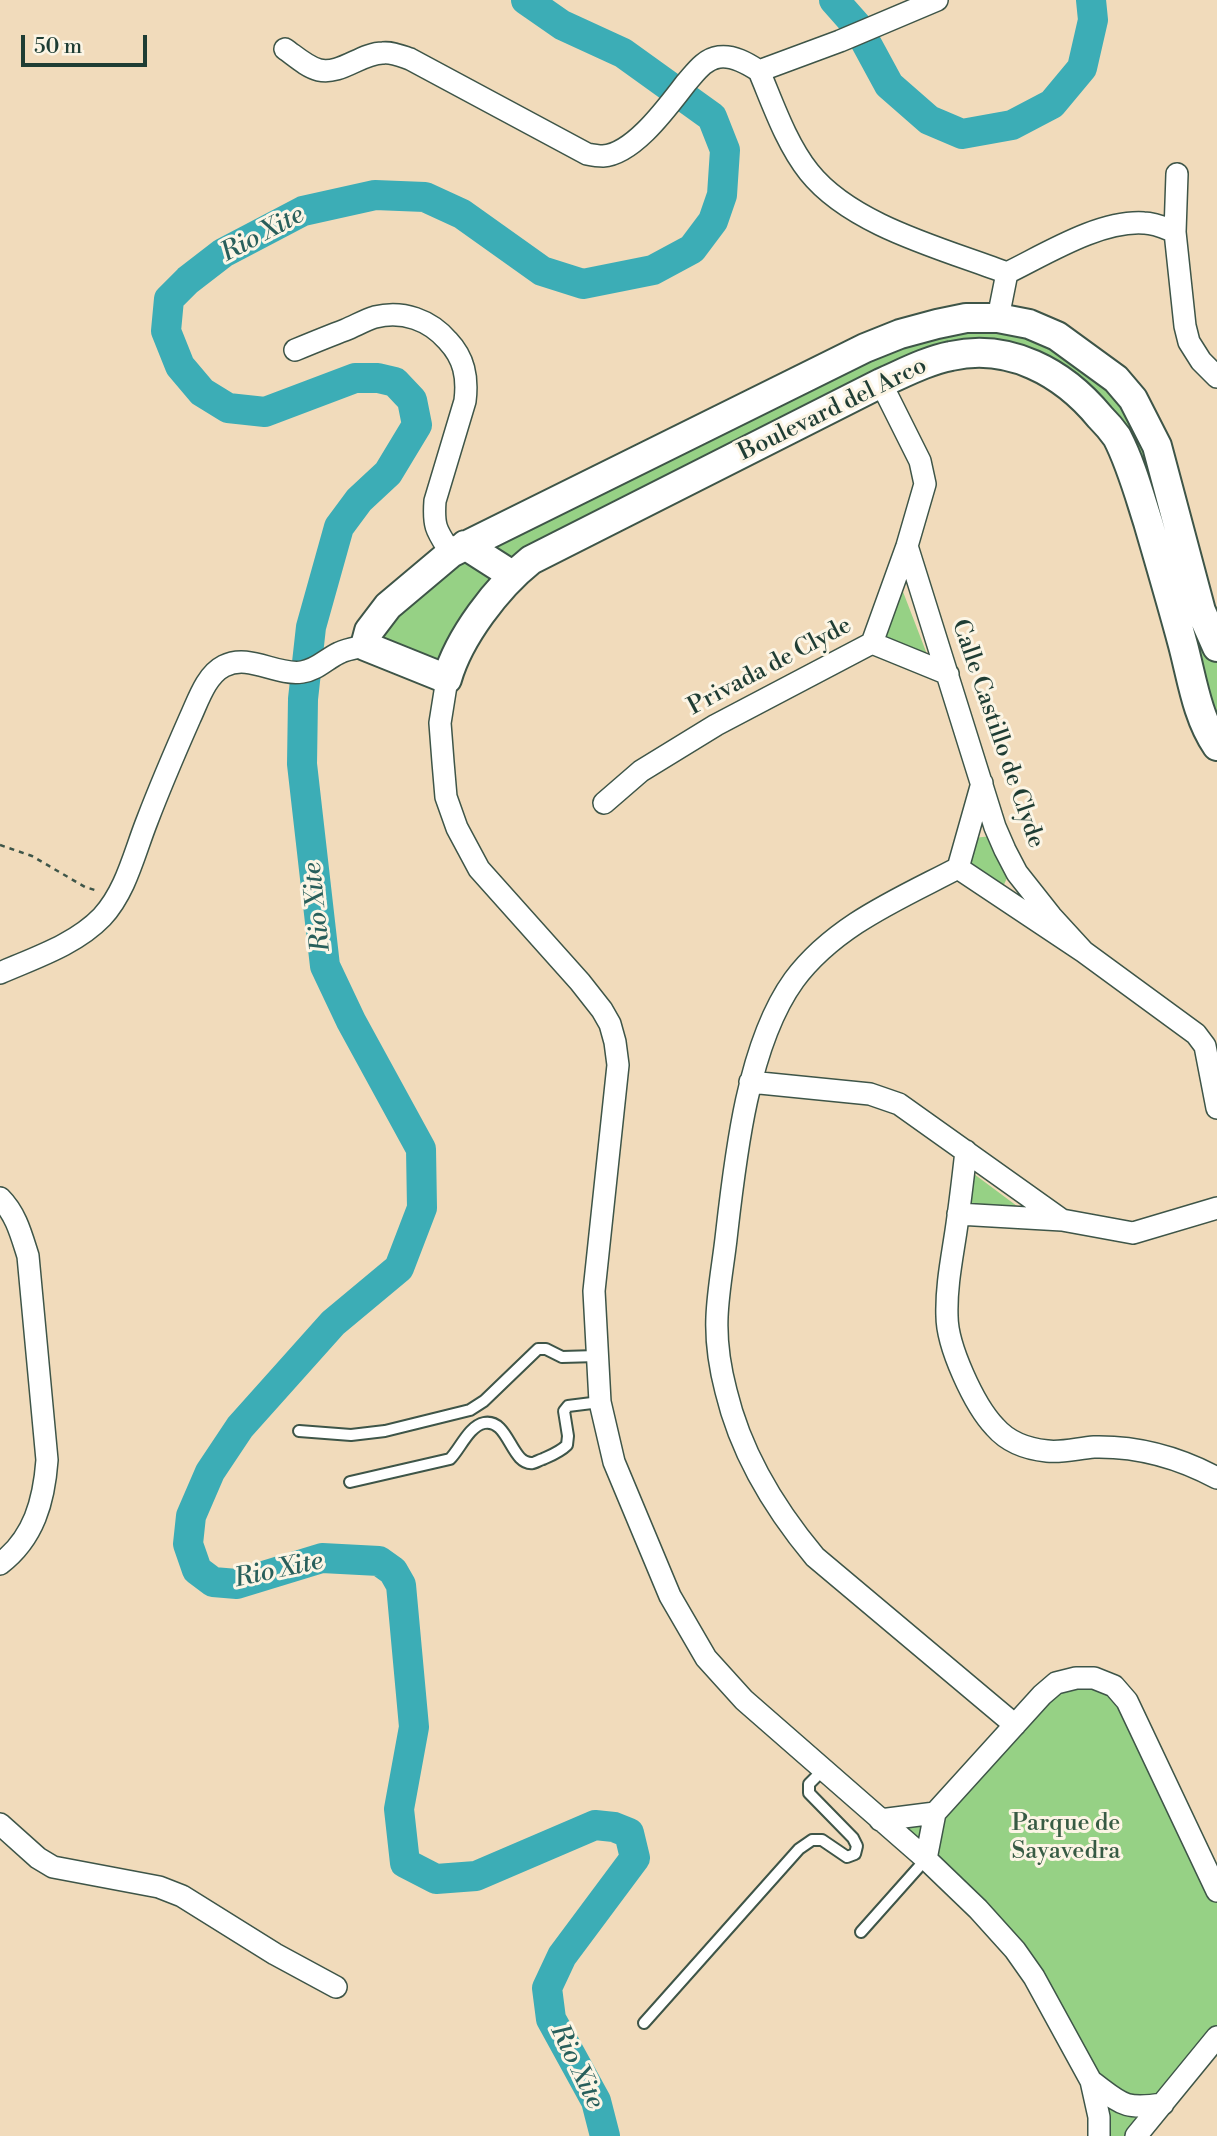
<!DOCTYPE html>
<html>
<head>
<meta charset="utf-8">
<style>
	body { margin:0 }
	#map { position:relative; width:1217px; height:2136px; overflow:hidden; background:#f1dbbb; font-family:"Libre Bodoni",serif }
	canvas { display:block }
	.scale { position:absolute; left:21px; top:35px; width:126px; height:32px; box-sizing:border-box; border:4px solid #1f3d34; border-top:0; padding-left:9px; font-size:21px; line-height:24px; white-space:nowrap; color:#1f3d34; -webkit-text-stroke:5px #fcf5e5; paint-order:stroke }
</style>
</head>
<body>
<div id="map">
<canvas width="1217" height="2136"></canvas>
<div class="scale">50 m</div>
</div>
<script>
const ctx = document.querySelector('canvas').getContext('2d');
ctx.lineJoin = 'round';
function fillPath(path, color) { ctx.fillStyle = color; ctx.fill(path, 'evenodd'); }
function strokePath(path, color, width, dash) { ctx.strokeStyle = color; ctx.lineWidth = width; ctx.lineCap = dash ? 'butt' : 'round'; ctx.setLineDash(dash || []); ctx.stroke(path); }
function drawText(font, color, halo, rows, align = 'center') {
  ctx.font = font + ' "Libre Bodoni",serif'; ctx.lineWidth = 6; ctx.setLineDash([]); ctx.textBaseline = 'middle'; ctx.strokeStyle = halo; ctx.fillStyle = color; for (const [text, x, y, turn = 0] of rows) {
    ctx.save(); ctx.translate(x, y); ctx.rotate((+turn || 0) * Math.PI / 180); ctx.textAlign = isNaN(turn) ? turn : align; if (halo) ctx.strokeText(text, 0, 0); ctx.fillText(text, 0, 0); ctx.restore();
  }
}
const green = new Path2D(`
	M1029,324L1133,399L1217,647V746L1129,464L1076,391L975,352L531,560L451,667L365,641L421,576L900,334Z
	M900,584L930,662L881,639Z
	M992,836L1009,873L1003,887L966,869L973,838Z
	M974,1174L1025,1212L967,1209Z
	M1056,1683L1114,1686L1217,1891V2037L1136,2136H1099V2117L1034,1977L880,1820L935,1813Z`);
const river = new Path2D(`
	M526,0L562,25L623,53L712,117L725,150L722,195L713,221L692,249L653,270L583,284L542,271L462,214L425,197L375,195L303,211L223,253L188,280L169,299L166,331L180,366L202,392L228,408L265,412L355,378H378L395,382L412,400L417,425L388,473L359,500L339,527L311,627L303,699L302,764L325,966L351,1021L421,1149L422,1208L399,1268L333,1323L240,1427L210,1472L191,1516L188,1544L197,1570L213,1582L237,1584L322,1558L379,1561L393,1571L401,1585L414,1727L399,1809L405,1863L436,1879L476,1876L595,1825L614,1827L629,1833L635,1858L562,1956L547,1988L551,2019L596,2101L605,2136
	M834,0L857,26L889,85L929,120L962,134L1012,125L1052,104L1082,68L1093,20L1091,0`);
const path = new Path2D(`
	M0,845L32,856L85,887L98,891`);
const lane = new Path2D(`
	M299,1431L351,1435L385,1431L470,1410L484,1401L538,1349H546L562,1357L597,1356
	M350,1482L450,1459C460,1449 469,1426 484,1423C509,1418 511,1466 533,1463C534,1463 542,1459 543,1459C552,1455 560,1452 567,1445L568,1436L564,1411L568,1406L600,1402
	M861,1932L926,1859
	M644,2023L799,1849L812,1840H822L847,1857L855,1854L857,1846L853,1838L809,1793V1784L823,1770`);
const street = new Path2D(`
	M285,49C295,56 307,67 319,70C341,75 361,53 383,53C392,52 401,56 410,59L587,154C592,155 598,156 603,156C634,154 668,106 686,83C695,73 704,59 719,57C733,55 747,63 759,71L840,41L937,0
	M759,71C773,104 786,143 809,172C852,226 944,249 1007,273
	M1177,174L1175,232L1185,326L1189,342L1201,361L1217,377
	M998,318L1007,273C1046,254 1100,220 1144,223C1155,223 1165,228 1175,232
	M295,350C312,343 329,336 345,330C355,326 365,320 375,317C403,310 430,320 448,341C464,358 468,377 465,401L435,501C433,528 437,531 451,553
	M907,546L995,827L1005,850L1017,873L1051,916L1084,952L1196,1034L1205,1046L1217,1108
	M872,643L948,674
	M447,679L440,723L443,762L446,797L457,828L479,869L580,982L602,1010L610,1024L615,1042L618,1065L594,1291L600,1402L614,1462L670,1596L706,1658L744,1700L926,1859L978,1909L1015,1950L1034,1977L1091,2081L1099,2117V2136
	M604,803L641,771L716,725L872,643L907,546L925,484L920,461L881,383
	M958,868L982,783
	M0,973C34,958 75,945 102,917C126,891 134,854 147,821C160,787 175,752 190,718C198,701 206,675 224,666C249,653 276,676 302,672C317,670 326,659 339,653C347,649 356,648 365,646
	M750,1082L870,1094L899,1104L1062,1220L1133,1233L1217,1208
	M966,1151C963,1178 960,1204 956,1231C952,1258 946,1287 947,1316C947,1346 974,1405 995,1427C1008,1442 1027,1449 1047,1451C1062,1453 1079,1448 1094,1447C1139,1446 1178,1457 1217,1478
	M0,1198C16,1214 21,1234 28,1256L47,1460C44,1501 34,1538 0,1564
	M958,1214L1062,1220
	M1015,1725L815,1557C774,1508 741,1454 726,1391C720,1368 716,1341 717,1317C718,1291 723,1265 726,1239C735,1160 747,1045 794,980C835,925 899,899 958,868L1084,952
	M880,1820L935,1813L1042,1695L1056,1683L1076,1678H1094L1114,1686L1127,1701L1217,1891
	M0,1824L38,1858L53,1867L159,1887L182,1896L275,1954L336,1987
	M926,1859L935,1813
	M1091,2081C1122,2104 1123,2110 1163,2104
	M1136,2136L1217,2037`);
const secondary = new Path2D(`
	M465,545L512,575
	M1217,647L1201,611L1157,446L1133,399L1116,379L1057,336L1029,324L998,318H966L937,324L900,334L865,348L451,553L388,606L369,631L365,646L447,679C459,637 497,587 531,560L881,383C904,373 926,361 951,356C1009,343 1063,372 1100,417C1106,423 1112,430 1117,437C1131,464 1139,494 1148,522C1160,563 1172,604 1183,645C1192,679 1197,717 1217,746`);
const streetNames = [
	["Boulevard del Arco",833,410,-26],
	["Privada de Clyde",770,667,-28],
	["Calle Castillo de Clyde",997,734,71]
];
const parkNames = [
	["Parque de",1066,1824],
	["Sayavedra",1066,1852]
];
const waterNames = [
	["Rio Xite",263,235,-28],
	["Rio Xite",318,907,-96],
	["Rio Xite",279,1571,-12],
	["Rio Xite",576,2067,64]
];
fillPath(green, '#96d185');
strokePath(river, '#3cadb6', 30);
strokePath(lane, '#3e5548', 14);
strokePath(street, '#3e5548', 24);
strokePath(secondary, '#3e5548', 32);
strokePath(path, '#3e5548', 2.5, [5, 5]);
strokePath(lane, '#fff', 10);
strokePath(street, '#fff', 21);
strokePath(secondary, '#fff', 28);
drawText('24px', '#1f3d34', '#fcf5e5', streetNames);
drawText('24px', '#375b44', '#fcf5e5', parkNames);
drawText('italic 26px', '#285f5b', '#fcf5e5', waterNames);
</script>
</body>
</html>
